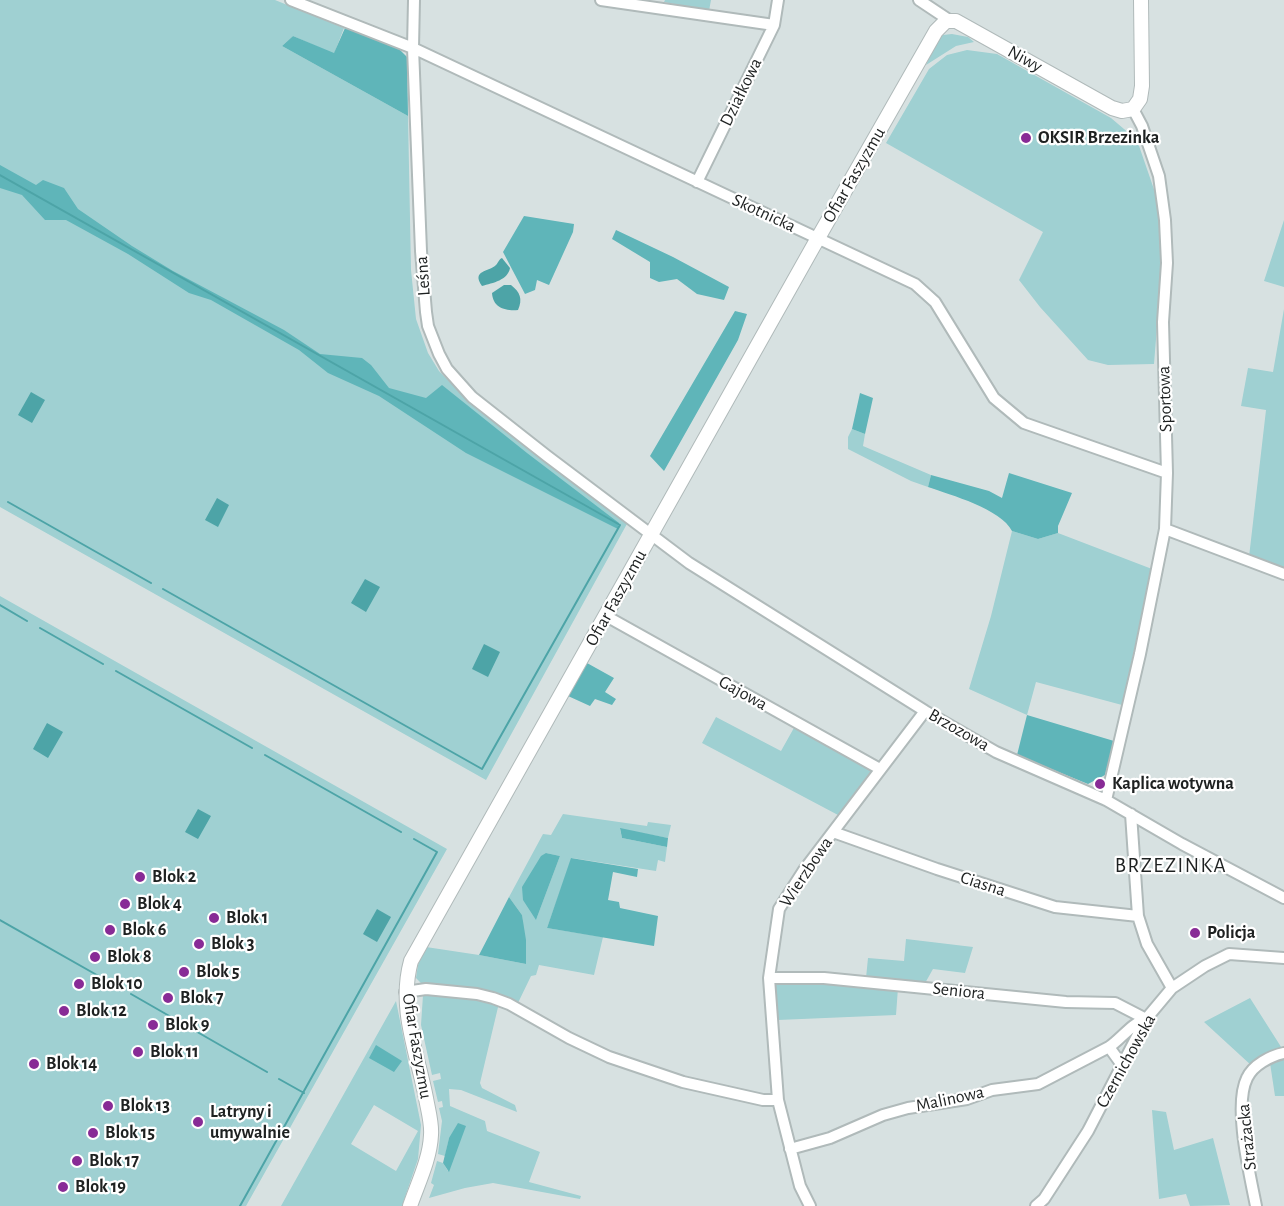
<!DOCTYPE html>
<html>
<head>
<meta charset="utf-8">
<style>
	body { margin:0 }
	canvas { display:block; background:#d7e1e1 }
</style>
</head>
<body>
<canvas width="1284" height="1206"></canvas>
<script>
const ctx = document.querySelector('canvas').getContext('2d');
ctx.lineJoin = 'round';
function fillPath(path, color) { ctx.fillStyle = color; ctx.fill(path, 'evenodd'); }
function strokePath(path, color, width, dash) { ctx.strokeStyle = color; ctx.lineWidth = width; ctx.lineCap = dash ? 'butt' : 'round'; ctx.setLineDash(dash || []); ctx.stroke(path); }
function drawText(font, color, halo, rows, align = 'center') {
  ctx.font = font + ' "Alegreya Sans",sans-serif'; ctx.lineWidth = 4.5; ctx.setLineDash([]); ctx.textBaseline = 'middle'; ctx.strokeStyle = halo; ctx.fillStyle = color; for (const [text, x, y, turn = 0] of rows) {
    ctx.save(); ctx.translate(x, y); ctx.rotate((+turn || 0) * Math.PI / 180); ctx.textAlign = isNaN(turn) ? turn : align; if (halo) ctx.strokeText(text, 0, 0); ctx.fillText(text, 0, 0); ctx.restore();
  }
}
const green = new Path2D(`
	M0,0H275L344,28L334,54L293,36L282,46L408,116L411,270L416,319L428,353L439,371L474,407L628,522L486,780L0,507Z
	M665,0H711L709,11L664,2Z
	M952,34L968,37L974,42L956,46L926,65L937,42L943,35Z
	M967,50L997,54L1111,118L1137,140L1158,201L1162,264L1154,364L1108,365L1088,360L1040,307L1019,280L1043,232L886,143L929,69L947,55Z
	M1284,220V287L1264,281Z
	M1284,309V568L1249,557L1266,410L1241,406L1248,368L1273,372Z
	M852,429L865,434L863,446L931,475L928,487L911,481L848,449V437Z
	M1012,531L1038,539L1058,533L1152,569L1122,705L1036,682L1027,715L969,689L991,616Z
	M0,596L447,849L246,1206H0Z
	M716,717L781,751L795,726L872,770L838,815L702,743Z
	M563,814L647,826L648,822L671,825L668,838L620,829L622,838L667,847L665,862L658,860L656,871L572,858L547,928L603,937L594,975L539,965L536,975L531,976L517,1005L425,987L416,978L418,965L426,947L479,955L526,964L522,915L509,897L543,834L551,835ZM546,853L560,856L536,920Z
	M906,939L973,947L965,973L933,969L924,985L866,978L868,958L904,961Z
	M821,981L898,988L896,1015L778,1020L773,986L779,983Z
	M423,995L475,999L499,1003L480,1083L482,1088L515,1105L517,1112L461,1090L449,1089L450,1106L485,1121L487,1131L540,1152L529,1182L581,1196L580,1199L493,1183L465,1188L429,1198L434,1185L431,1183L437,1161L443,1163L448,1171L449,1138L445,1156L438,1154L442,1121L439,1108L443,1107L442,1101L438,1102L433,1081L441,1079L440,1073L432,1075L421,1025Z
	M1250,998L1283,1050L1252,1066L1204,1022Z
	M396,1001L421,1125L418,1159L402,1206H281ZM374,1105L418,1131L396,1171L351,1144Z
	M1284,1057V1096H1275L1270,1063Z
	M1152,1110L1166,1112L1174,1150L1213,1138L1230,1205L1190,1206L1186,1194L1159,1199Z`);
const forest = new Path2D(`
	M345,28L399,49L407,57L408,116L282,46L293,36L334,53Z
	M0,165L36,185L43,180L64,188L78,209L132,246L173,271L284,330L320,354L362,358L371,365L389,388L426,398L442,385L527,453L619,523L618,529L466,453L379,396L328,373L299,350L211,300L189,293L128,254L66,220H45L22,195L0,188Z
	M524,216L574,224L573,232L549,285L537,280L535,290L525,294L503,252Z
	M616,230L673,257L729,287L724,300L697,294L677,279L659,282L650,278V262L612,239Z
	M735,311L747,314L738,340L664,471L650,456Z
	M860,393L873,398L865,434L852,429Z
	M1009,473L1072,493L1058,526V533L1038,539L1012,531C1001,509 951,495 928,487L931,475L989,491L1002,498Z
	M587,663L614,678L605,692L616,699L612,705L595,699L590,706L568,696Z
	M1027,715L1114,741L1105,775L1088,784L1017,755Z
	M620,828L668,838L667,847L622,838Z
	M546,853L560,856L536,920L523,900L522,887L541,856Z
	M571,858L638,869L637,877L613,872L608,900L619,902L620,908L658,916L654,946L547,928Z
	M509,897L522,915L526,940V964L479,955Z
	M376,1045L402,1061L394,1072L369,1058Z
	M458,1123L466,1126L449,1172L443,1163L449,1138Z`);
const water = new Path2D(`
	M502,258L510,268C508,280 493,283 482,286C471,270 489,272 496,265C498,263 499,259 502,258Z
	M504,285H511C520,292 523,299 518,310C505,311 493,308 492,293Z
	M31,392L45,400L32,423L18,415Z
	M217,498L229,505L218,527L205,520Z
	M365,579L380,587L366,612L351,603Z
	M484,644L500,652L488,677L472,669Z
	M47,723L63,732L48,758L33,749Z
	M198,809L211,816L198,839L185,832Z
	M377,909L391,917L377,942L363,934Z`);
const stream = new Path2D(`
	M0,175L620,525L482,769L163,589
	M8,502L151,583
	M0,605L27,621
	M40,628L103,664
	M116,671L252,748
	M265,755L401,832
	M0,920L118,987
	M131,994L267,1072
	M279,1079L304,1093
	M240,1206L437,852L414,839`);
const street = new Path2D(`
	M291,0L413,48L421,251L426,312L428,326L439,354L447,369L472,397L547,456L689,563L925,711L996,752L1106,800L1182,844L1284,898
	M414,0L413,48L915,284L935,302L994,398L1024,423L1167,473
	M601,0L774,25
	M919,0L949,20
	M697,182L774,25L778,0
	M1165,529L1284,574
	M606,616L880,769
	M1106,800L1140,654L1165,529L1167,473L1163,322L1167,263L1165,220L1159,176L1142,126L1133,109
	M1131,814L1138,916L1147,944L1172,988
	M833,832L937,869L1055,907L1138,916
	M769,978H824L1066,1002L1115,1003L1146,1019
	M405,992L426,989L477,994L493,998L509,1004L569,1038L609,1057L683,1082L763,1100H778
	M1109,1047C1121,1039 1132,1023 1146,1019
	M790,1149L830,1138L883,1115L908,1108L967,1099L992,1090L1038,1084L1109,1047L1122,1065
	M810,1206L800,1186L778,1100L769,978L779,909L804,870L925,711
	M1036,1206L1044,1199L1088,1131L1146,1019L1172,988L1205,966L1229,954L1284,958
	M1256,1206C1250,1175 1233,1106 1247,1078C1253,1065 1270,1056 1284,1053`);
const secondary = new Path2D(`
	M410,1206C418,1183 430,1159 431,1135C432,1123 428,1110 426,1098C417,1052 398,1008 411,961L818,238L936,31L946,21H956L1112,108L1122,111L1133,109L1140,99L1142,86L1141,0`);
const markers = [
	[1026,138,6,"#882b96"],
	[1100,784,6,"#882b96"],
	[140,877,6,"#882b96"],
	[125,904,6,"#882b96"],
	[214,918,6,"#882b96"],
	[110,930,6,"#882b96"],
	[1195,933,6,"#882b96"],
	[199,944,6,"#882b96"],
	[95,957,6,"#882b96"],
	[184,972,6,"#882b96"],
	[79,984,6,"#882b96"],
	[168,998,6,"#882b96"],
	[64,1011,6,"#882b96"],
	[153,1025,6,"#882b96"],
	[138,1052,6,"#882b96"],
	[34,1064,6,"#882b96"],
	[108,1106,6,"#882b96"],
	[198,1122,6,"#882b96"],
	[93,1133,6,"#882b96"],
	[77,1161,6,"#882b96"],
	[63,1187,6,"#882b96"]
];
const streetNames = [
	["Niwy",1025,59,29],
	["Działkowa",741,92,-64],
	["Ofiar Faszyzmu",854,175,-60],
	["Skotnicka",764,213,25],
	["Leśna",423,276,-94],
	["Sportowa",1165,399,-92],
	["Ofiar Faszyzmu",616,598,-61],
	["Gajowa",743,693,29],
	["Brzozowa",959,730,30],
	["Wierzbowa",806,872,-56],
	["Ciasna",983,884,18],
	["Seniora",959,991,6],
	["Ofiar Faszyzmu",417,1046,80],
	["Czernichowska",1126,1061,-61],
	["Malinowa",950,1099,-12],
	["Strażacka",1247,1137,-96]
];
const poiNames = [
	["OKSIR Brzezinka",1038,138],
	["Kaplica wotywna",1112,784],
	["Blok 2",152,877],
	["Blok 4",137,904],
	["Blok 1",226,918],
	["Blok 6",122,930],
	["Policja",1207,933],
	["Blok 3",211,944],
	["Blok 8",107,957],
	["Blok 5",196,972],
	["Blok 10",91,984],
	["Blok 7",180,998],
	["Blok 12",76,1011],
	["Blok 9",165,1025],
	["Blok 11",150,1052],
	["Blok 14",46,1064],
	["Blok 13",120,1106],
	["Latryny i",210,1112],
	["umywalnie",210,1133],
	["Blok 15",105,1133],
	["Blok 17",89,1161],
	["Blok 19",75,1187]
];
const quarterNames = [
	["BRZEZINKA",1171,866]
];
fillPath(green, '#9fd0d2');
fillPath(forest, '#5fb5b9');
fillPath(water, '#4da4a7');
strokePath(stream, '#4da4a7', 2);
strokePath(street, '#b0baba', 14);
strokePath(secondary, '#b0baba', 16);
strokePath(street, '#fff', 10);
strokePath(secondary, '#fff', 14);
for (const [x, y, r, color] of markers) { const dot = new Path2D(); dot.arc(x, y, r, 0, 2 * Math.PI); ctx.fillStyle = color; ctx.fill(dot); strokePath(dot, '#fff', 2); }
drawText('18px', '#1e2121', '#fff', streetNames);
drawText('bold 18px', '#1e2121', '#fff', poiNames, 'left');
ctx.letterSpacing = '1.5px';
drawText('21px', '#1e2121', '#fff', quarterNames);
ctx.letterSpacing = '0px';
</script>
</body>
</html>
